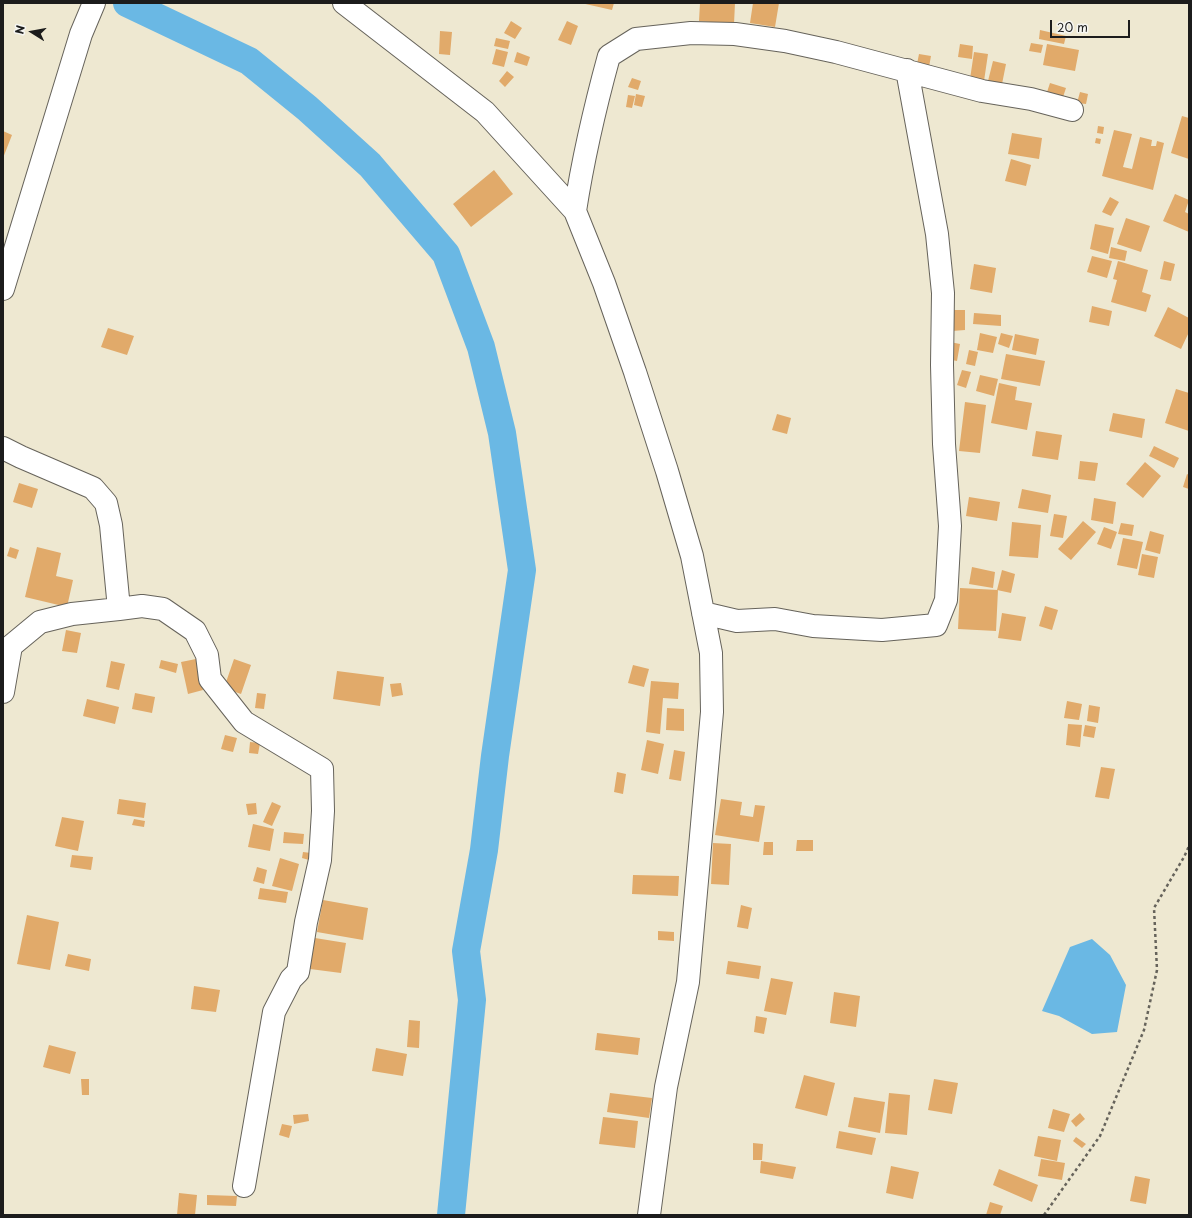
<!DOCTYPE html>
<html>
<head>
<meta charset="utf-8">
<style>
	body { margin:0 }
	#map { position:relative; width:1192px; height:1218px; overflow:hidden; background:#eee8d1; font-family:"Playpen Sans",sans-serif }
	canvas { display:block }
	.frame { position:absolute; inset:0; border:4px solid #1c1c1c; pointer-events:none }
	.north { position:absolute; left:12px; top:12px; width:40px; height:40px; -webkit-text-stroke:3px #f6f6f2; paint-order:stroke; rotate:281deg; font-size:11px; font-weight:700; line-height:16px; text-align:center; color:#1c1c1c }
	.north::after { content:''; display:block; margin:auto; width:14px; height:18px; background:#1c1c1c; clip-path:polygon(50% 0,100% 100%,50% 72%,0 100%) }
	.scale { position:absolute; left:1050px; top:20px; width:80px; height:18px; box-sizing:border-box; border:2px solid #1c1c1c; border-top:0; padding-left:5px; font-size:12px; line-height:14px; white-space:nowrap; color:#1c1c1c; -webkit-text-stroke:3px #f6f6f2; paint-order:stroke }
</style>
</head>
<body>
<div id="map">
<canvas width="1192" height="1218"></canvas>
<div class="frame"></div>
<div class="north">N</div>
<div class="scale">20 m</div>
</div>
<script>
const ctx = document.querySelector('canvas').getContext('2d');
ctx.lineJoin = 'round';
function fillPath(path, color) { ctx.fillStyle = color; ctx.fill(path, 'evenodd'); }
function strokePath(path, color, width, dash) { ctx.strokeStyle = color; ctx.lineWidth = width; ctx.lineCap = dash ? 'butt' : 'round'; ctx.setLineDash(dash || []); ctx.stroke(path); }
const water = new Path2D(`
	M1092,939L1110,955L1126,985L1117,1032L1092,1034L1059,1016L1042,1011L1070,947Z`);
const canal = new Path2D(`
	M127,3L249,61L307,108L370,165L446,254L481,347L502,433L522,570L495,756L484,850L466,951L472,1000L451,1215`);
const building = new Path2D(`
	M581,3H614L612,10Z
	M700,3H735L734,24L699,21Z
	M753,3H779L775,27L750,23Z
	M511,21L522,28L515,39L504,33Z
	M567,21L578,26L571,45L558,40Z
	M1040,30L1066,36L1064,44L1039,39Z
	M440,31L452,32L450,55L439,54Z
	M496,38L510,41L508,49L494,46Z
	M1031,43L1043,45L1041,53L1029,51Z
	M960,44L973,46L972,59L958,57Z
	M1047,44L1079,50L1075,71L1043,65Z
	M496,49L508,52L504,67L492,64Z
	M517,52L530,57L527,66L514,62Z
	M974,52L988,54L984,81L970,79Z
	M919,54L931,56L929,67L917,64Z
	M993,61L1006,64L1002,84L988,81Z
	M507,71L514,77L505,87L499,81Z
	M632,78L641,81L638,90L628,87Z
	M1050,83L1066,88L1063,97L1047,92Z
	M1080,92L1088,94L1086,104L1077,103Z
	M636,94L645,96L642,107L634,105Z
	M628,95L635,96L632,108L626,107Z
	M1182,116L1189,118V159L1171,153Z
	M1098,126L1104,127L1103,134L1097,133Z
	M1114,130L1132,134L1123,167L1132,169L1140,137L1152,140L1151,146H1156L1157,141L1164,143L1153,190L1102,176Z
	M3,131L12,135L3,158Z
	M1012,133L1042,138L1039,159L1008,154Z
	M1096,138L1101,139L1100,144L1095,143Z
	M1011,159L1031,165L1026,186L1005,181Z
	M494,170L513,194L471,227L453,204Z
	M1175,194L1189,200L1185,212L1189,214V232L1163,221Z
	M1110,197L1119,202L1111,216L1102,212Z
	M1126,218L1150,226L1141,252L1117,244Z
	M1095,224L1114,228L1108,254L1090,249Z
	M1111,247L1127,251L1125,261L1109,258Z
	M1092,256L1112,261L1107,278L1087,272Z
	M1118,261L1148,270L1142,292L1151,295L1146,312L1111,302L1117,280L1113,279Z
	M1164,261L1175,264L1171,281L1160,279Z
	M974,264L996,268L992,293L970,289Z
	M1092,306L1112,311L1109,326L1089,322Z
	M1168,307L1189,318V332L1181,349L1154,336Z
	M952,310H965V330L952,331Z
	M974,313L1001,315V326L973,324Z
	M108,328L134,336L127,355L101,347Z
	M980,333L997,337L993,353L977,350Z
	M1001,333L1013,336L1009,348L998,344Z
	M1015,334L1039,339L1036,355L1012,350Z
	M950,342L960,344L957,361L947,359Z
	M969,350L978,352L975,366L966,364Z
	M1006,354L1045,361L1040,386L1001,379Z
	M962,370L971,372L966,388L957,385Z
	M980,375L998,379L994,396L976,391Z
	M999,383L1017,387L1015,400L1032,403L1027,430L991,423Z
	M1176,389L1189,393V431L1165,423Z
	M965,402L986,405L980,453L959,451Z
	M1113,413L1145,419L1142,438L1109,431Z
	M777,414L791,418L787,434L772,430Z
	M1036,431L1062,435L1058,460L1032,456Z
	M1154,446L1179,458L1174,468L1149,456Z
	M1080,461L1098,463L1095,481L1078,479Z
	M1145,462L1161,476L1143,498L1126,484Z
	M1187,474L1189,475V489L1183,487Z
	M19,483L38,489L32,508L13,502Z
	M1022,489L1051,495L1048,513L1018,508Z
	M969,497L1000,502L997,521L966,516Z
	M1094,498L1116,502L1113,524L1091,520Z
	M1054,514L1067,516L1063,538L1050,536Z
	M1083,521L1096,532L1071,560L1058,549Z
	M1012,522L1041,525L1038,558L1009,556Z
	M1121,523L1134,525L1132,536L1118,534Z
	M1104,527L1117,532L1111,549L1097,544Z
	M1150,531L1164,535L1160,554L1145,550Z
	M1123,538L1143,542L1137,569L1117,565Z
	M10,547L19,550L16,559L7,556Z
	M37,547L61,553L56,576L73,580L67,607L25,597Z
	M1142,554L1158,557L1154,578L1138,575Z
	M972,567L995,572L993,588L969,584Z
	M1002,570L1015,574L1011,593L997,590Z
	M960,588L998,590L996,631L958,629Z
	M1045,606L1058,610L1052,630L1039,626Z
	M1002,613L1026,617L1021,641L998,638Z
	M66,630L81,633L77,653L62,651Z
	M196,659L203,690L188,694L181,662Z
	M234,659L251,665L241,694L224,688Z
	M161,660L178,664L176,673L159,668Z
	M111,661L125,664L119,690L106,687Z
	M633,665L649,669L644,687L628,683Z
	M337,671L384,677L380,706L333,699Z
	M651,681L679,683L678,699L663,698L660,734L646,732Z
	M401,683L403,695L392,697L390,684Z
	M135,693L155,697L152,713L132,709Z
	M257,693L266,694L264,709L255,708Z
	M87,699L119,707L115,724L83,716Z
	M1067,701L1082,704L1079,720L1064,718Z
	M1089,705L1100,707L1098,723L1087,721Z
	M667,708L684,709V731L666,730Z
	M1068,724L1082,725L1080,747L1066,745Z
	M1085,725L1096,727L1094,738L1083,736Z
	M225,735L237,738L233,752L221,749Z
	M647,740L664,744L658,774L641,770Z
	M250,742L260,743L258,754L249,753Z
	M674,750L685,752L681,781L669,779Z
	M1101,767L1115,769L1109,799L1095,797Z
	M617,772L626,774L623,794L614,792Z
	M119,799L146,803L144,818L117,814Z
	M721,799L742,802L740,815L753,817L755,805L765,806L759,842L715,835Z
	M272,802L281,806L272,826L263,822Z
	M256,803L257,814L248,815L246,804Z
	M62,817L84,821L78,851L55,846Z
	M134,819L145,821L144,827L132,825Z
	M253,824L274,829L270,851L248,847Z
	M284,832L304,834L303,844L283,843Z
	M797,840H813V851H796Z
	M764,842H773V855H763Z
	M713,843L731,844L729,885L711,884Z
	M303,852L311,853L309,860L302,858Z
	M72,855L93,857L91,870L70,867Z
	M280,858L299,864L292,891L272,886Z
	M257,867L267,870L264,884L253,881Z
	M633,875L679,876L678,896L632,894Z
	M260,888L288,892L286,903L258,899Z
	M323,900L368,908L363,940L317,932Z
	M741,905L752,908L748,929L737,927Z
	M27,915L59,922L50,970L17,964Z
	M658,931L674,932V941L658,940Z
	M315,938L346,943L341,973L310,969Z
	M68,954L91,959L89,971L65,966Z
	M728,961L761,966L759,979L726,974Z
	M771,978L793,982L786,1015L764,1011Z
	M194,986L220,990L216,1012L191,1009Z
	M834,992L860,996L856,1027L830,1023Z
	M756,1016L767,1018L764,1034L754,1032Z
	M409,1020L420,1021L419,1048L407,1047Z
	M597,1033L640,1038L638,1055L595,1050Z
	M49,1045L76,1052L70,1074L43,1067Z
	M376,1048L407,1054L403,1076L372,1071Z
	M804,1075L835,1083L827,1116L795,1108Z
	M81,1079H89V1095H82Z
	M934,1079L958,1083L952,1114L928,1110Z
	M610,1093L652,1098L649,1118L607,1112Z
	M889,1093L910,1095L907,1135L885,1133Z
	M854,1097L885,1102L880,1133L848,1127Z
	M1053,1109L1070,1114L1064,1132L1048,1128Z
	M1080,1113L1085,1119L1076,1127L1071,1121Z
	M308,1114L309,1121L294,1124L293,1115Z
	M603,1117L638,1121L635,1148L599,1144Z
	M282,1124L292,1126L289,1138L279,1135Z
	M839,1131L876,1138L872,1155L836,1148Z
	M1038,1136L1061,1140L1057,1161L1034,1156Z
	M1076,1137L1086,1144L1082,1148L1073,1141Z
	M753,1143L763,1144L762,1160H753Z
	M1041,1159L1065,1163L1062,1180L1038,1176Z
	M761,1161L796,1167L793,1179L760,1173Z
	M891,1166L919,1172L913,1199L886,1193Z
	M999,1169L1038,1185L1032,1202L993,1185Z
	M1135,1176L1150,1179L1146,1204L1130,1201Z
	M179,1193L197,1195L195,1215H177Z
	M207,1195L237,1196L236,1206L207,1205Z
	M990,1202L1003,1206L1000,1215H986Z`);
const path = new Path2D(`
	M1044,1215L1100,1136L1144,1030L1157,970L1154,908L1184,857L1189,846`);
const minor = new Path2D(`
	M344,3L485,112L575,211L604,283L635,372L667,471L692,556L711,653L712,712L688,982L666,1087L649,1215
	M575,211C583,159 595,107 609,56L636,39L691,33L735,34L785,41L836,52L982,91L1031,99L1072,110
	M3,289L81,34L94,3
	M3,448L21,457L93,488L106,503L111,525L119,609
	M703,613L737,621L775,619L813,626L882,630L936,625L946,600L950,526L944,444L942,365L943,293L937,234L907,70
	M3,692L11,646L40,622L72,614L119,609L142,606L163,609L195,631L207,655L210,679L244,722L322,769L323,811L320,860L306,922L298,972L291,979L274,1012L244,1186`);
fillPath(water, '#6ab8e4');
strokePath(canal, '#6ab8e4', 28);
fillPath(building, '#e1aa6a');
strokePath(minor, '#66635b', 24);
strokePath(path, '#66635b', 2.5, [3, 3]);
strokePath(minor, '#fff', 22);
</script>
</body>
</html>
